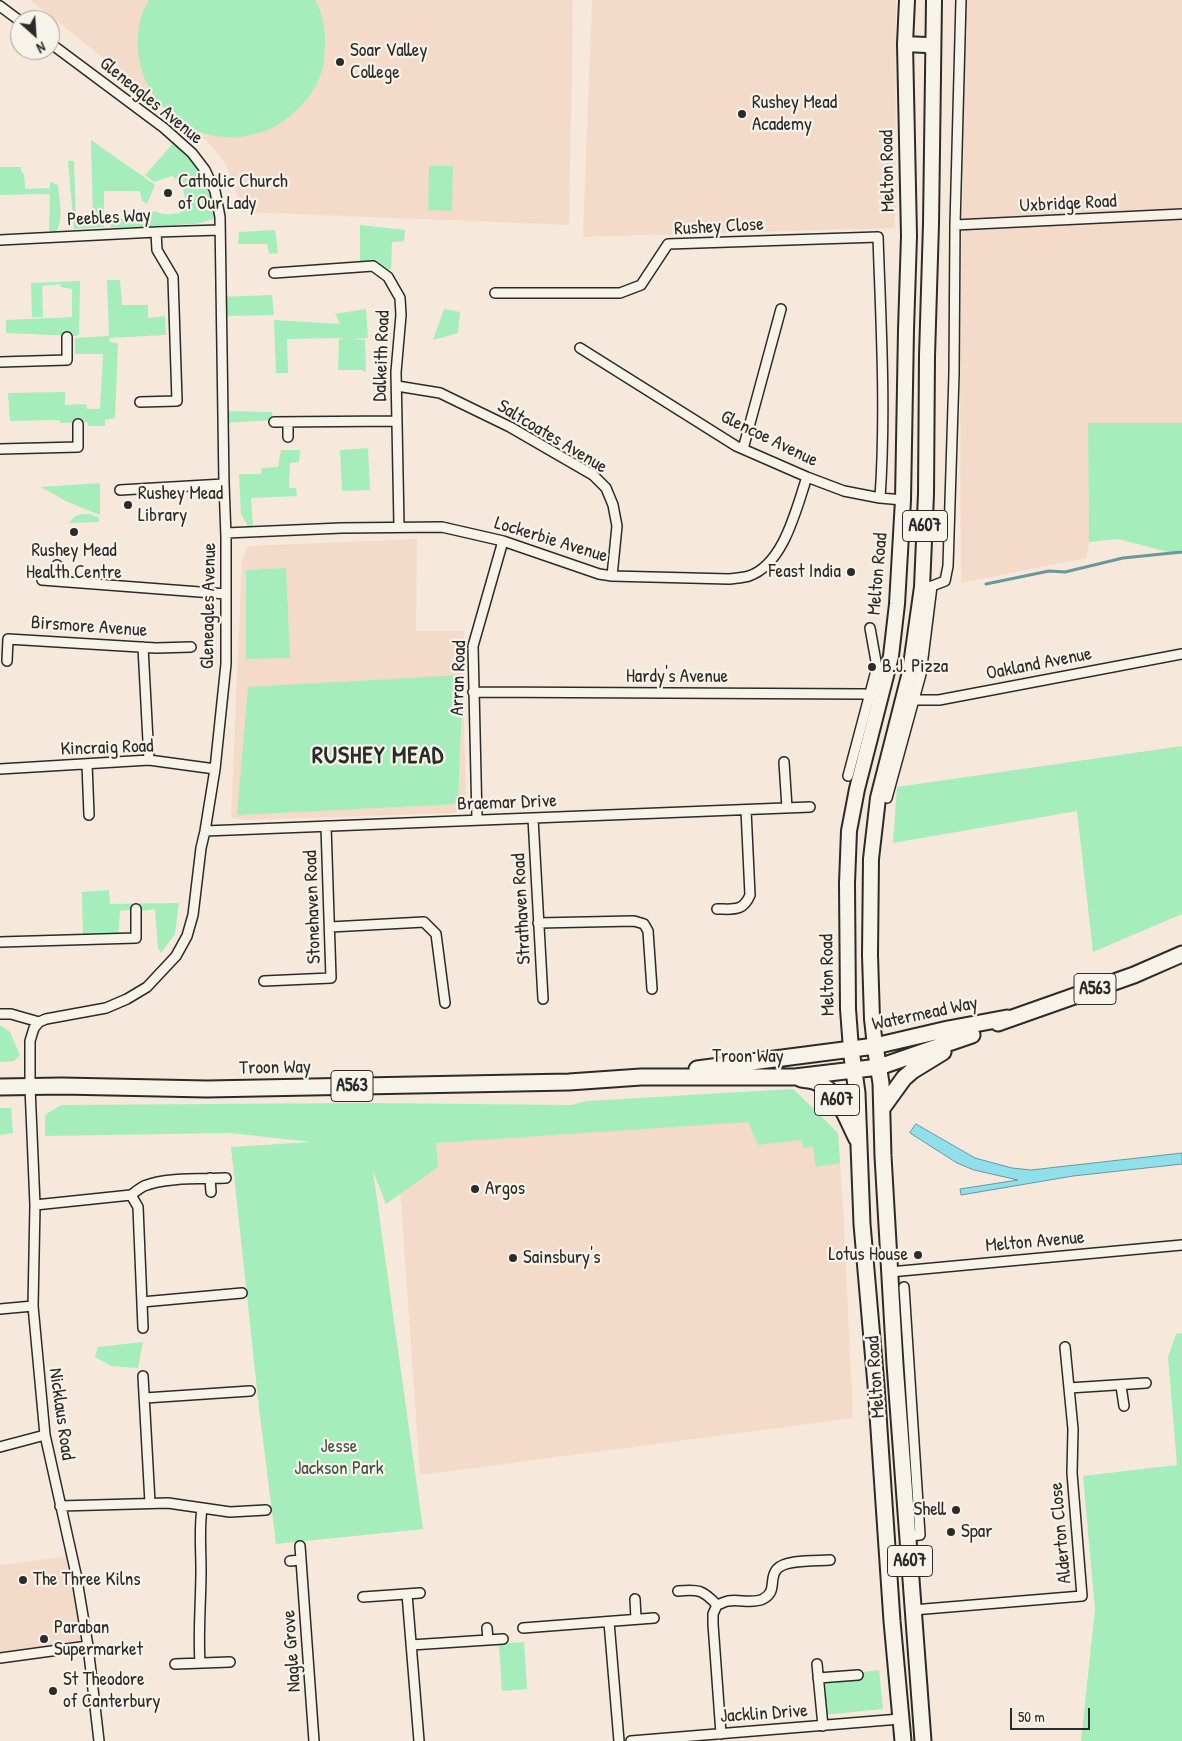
<!DOCTYPE html>
<html>
<head>
<meta charset="utf-8">
<style>
	body { margin:0 }
	#map { position:relative; width:1182px; height:1741px; overflow:hidden; background:#f6e8da; font-family:"Patrick Hand",sans-serif }
	canvas { display:block }
	.north { position:absolute; left:10px; top:10px; width:50px; height:50px; box-sizing:border-box; background:#f7f3e8; border:1px solid #a5a39c; border-radius:50%; rotate:154deg; font-size:14px; font-weight:700; line-height:20px; text-align:center; color:#2b2b2b }
	.north::after { content:''; display:block; margin:auto; width:18px; height:22px; background:#2b2b2b; clip-path:polygon(50% 0,100% 100%,50% 72%,0 100%) }
	.scale { position:absolute; left:1010px; top:1708px; width:80px; height:22px; box-sizing:border-box; border:2px solid #2b2b2b; border-top:0; padding-left:6px; font-size:15px; line-height:18px; white-space:nowrap; color:#2b2b2b; -webkit-text-stroke:4px #f7f3e8; paint-order:stroke }
</style>
</head>
<body>
<div id="map">
<canvas width="1182" height="1741"></canvas>
<div class="north">N</div>
<div class="scale">50 m</div>
</div>
<script>
const ctx = document.querySelector('canvas').getContext('2d');
ctx.lineJoin = 'round';
function fillPath(path, color) { ctx.fillStyle = color; ctx.fill(path, 'evenodd'); }
function strokePath(path, color, width, dash) { ctx.strokeStyle = color; ctx.lineWidth = width; ctx.lineCap = dash ? 'butt' : 'round'; ctx.setLineDash(dash || []); ctx.stroke(path); }
function drawText(font, color, halo, rows, align = 'center') {
  ctx.font = font + ' "Patrick Hand",sans-serif'; ctx.lineWidth = 4.5; ctx.setLineDash([]); ctx.textBaseline = 'middle'; ctx.strokeStyle = halo; ctx.fillStyle = color; for (const [text, x, y, turn = 0] of rows) {
    ctx.save(); ctx.translate(x, y); ctx.rotate((+turn || 0) * Math.PI / 180); ctx.textAlign = isNaN(turn) ? turn : align; if (halo) ctx.strokeText(text, 0, 0); ctx.fillText(text, 0, 0); ctx.restore();
  }
}
const built = new Path2D(`
	M30,0H573L569,225L242,212L234,185L224,162L210,144L183,121Z
	M592,0H896L895,228L583,237Z
	M965,0H1182V423H1088L1089,542L1086,558L961,583L960,373Z
	M417,539L416,631H464L463,679L466,801L461,809L454,813L242,820L231,817L242,560L248,546Z
	M808,1102L838,1133L843,1207L853,1418L420,1475L397,1144Z
	M72,1556L88,1646L0,1658V1565Z`);
const green = new Path2D(`
	M149,0H315C323,11 326,34 325,47C324,53 325,60 323,66C320,82 310,97 299,108C250,158 170,142 144,77C135,53 135,22 149,0Z
	M177,139L205,170L220,217L196,224L111,228L109,219L137,218L155,211C163,216 171,214 180,213L185,199L182,184L172,176L154,182L145,175Z
	M91,140L155,185L147,204L142,201L140,191H104V227L74,229L68,161H74L76,218L93,219Z
	M429,166H453L452,211L428,210Z
	M0,167H21V171L24,174L25,189L49,188L50,191V182L58,185C59,200 65,223 54,234L49,230L50,194L0,195Z
	M360,225L405,230L404,241L392,242L391,270L378,266H360Z
	M275,230L278,253L269,254L267,244H238L239,232Z
	M107,280H120L122,305H148V318L165,316L166,335L109,338L110,342L118,343L115,418L105,420V426H89L87,422L60,423L59,420L10,421L8,393L65,392V405L86,404L87,409H100L103,354H75V338L109,336Z
	M80,281L79,334L77,336L6,333V320L72,317V289L61,287L60,284L42,286L43,317H32L31,283Z
	M272,295L274,315L223,316V297Z
	M366,309L368,338L351,339L365,340L366,372L361,370H338L339,339H343L342,338L287,339L288,373H276L274,320L340,324L335,314Z
	M444,309L460,312L458,333L433,340Z
	M224,411L272,412L273,420L224,423Z
	M1088,423H1182V550L1172,553L1118,539L1089,542Z
	M368,448L370,490L342,491L340,450Z
	M281,450H300L299,462L290,463L289,488H296L297,496L251,498L253,529L249,528L241,514L239,474H261L262,468L278,467Z
	M100,483V515L68,502L41,487Z
	M83,514H90L99,518V522L69,523L75,516Z
	M286,568L290,658L246,659V570Z
	M463,675L458,804L237,815L248,687Z
	M1182,746V914L1093,952L1077,811L893,843L897,787Z
	M109,890L110,904L179,903L175,934L161,953L158,948L155,909L141,911L135,905L136,909L120,911L118,939L83,940L82,892Z
	M0,1026H2L10,1032L20,1055L14,1061L0,1062Z
	M793,1089L838,1133L840,1163L816,1167L813,1147L803,1148L802,1140L758,1145L748,1122L436,1143L438,1167L386,1204L373,1171L423,1529L276,1544L259,1408L231,1147L311,1142L230,1133L45,1136V1115L61,1105L368,1103L571,1105L587,1101Z
	M0,1108H11L13,1133L0,1135Z
	M1182,1333V1741H1081L1095,1609L1083,1476L1177,1465L1168,1357L1176,1334Z
	M143,1342L138,1368L111,1366L95,1357L98,1347Z
	M524,1642L527,1689L502,1691L499,1644Z
	M879,1670L883,1709L822,1715L818,1678Z`);
const water = new Path2D(`
	M916,1124L975,1158L1012,1168L1031,1170L1182,1153V1164L1073,1176L961,1195L960,1189L1018,1180L974,1170L957,1163L910,1133Z`);
const stream = new Path2D(`
	M986,584L1049,571L1065,572L1123,558L1182,552`);
const minor = new Path2D(`
	M0,6L20,21
	M50,43L164,128L192,153L205,170L215,191L220,217L224,484L226,537V664L215,769L205,831L201,848L193,915L187,936L176,956L147,987L127,999L106,1008L46,1019L39,1022L34,1028L30,1041V1087L35,1205L33,1306L45,1435L76,1574L88,1646L99,1741
	M955,225L1182,214
	M0,240L156,232L220,230
	M274,273L373,266L388,277L400,298L401,315L396,372L399,526
	M495,293H620L641,285L668,244L878,237C881,324 886,411 880,498
	M580,348L736,446L807,477L844,491L880,498L903,500
	M0,362L67,360V337
	M397,386L440,393L510,427L593,475L606,488L613,505L617,526L612,576
	M140,402L177,401L173,277L157,250L156,232
	M274,422L397,421
	M288,422V437
	M0,449L78,447V424
	M743,449L781,309
	M120,490L224,484
	M226,533L341,528L442,527L503,541L599,574L612,576L729,579C735,578 743,578 749,576C784,564 796,509 807,477
	M42,580L226,594
	M57,581V565
	M922,587L932,586L945,581L948,566L954,374L955,225L961,0
	M143,647L149,760
	M7,661L8,639L156,648L191,647
	M473,692L863,694L880,696
	M902,700H939L1182,654
	M784,762L787,808
	M87,764L89,815
	M0,769L149,760L215,769
	M848,776L877,667L870,628
	M887,798L921,674L932,586
	M533,818L543,999
	M477,820L473,646L503,541
	M205,831L810,807
	M717,909C733,909 743,912 750,895L746,810
	M538,923L634,921L644,924L648,931L652,989
	M330,927L424,922L436,934L445,1003
	M0,942L136,938V909
	M264,981L331,978L326,826
	M0,1014H11L39,1022
	M210,1178L211,1192
	M131,1195C135,1192 140,1188 144,1186C165,1177 203,1179 226,1178
	M35,1205L131,1195L138,1207L143,1328
	M890,1272L1182,1245
	M904,1287L920,1535L908,1536
	M142,1302L242,1293
	M0,1309L33,1306
	M143,1376L150,1503
	M1121,1386L1124,1406
	M1069,1388L1146,1383
	M145,1398L250,1391
	M0,1447L45,1435
	M60,1506L168,1503L230,1512L266,1510
	M300,1546L314,1741
	M290,1561L301,1560
	M678,1591C699,1589 703,1590 717,1605C720,1604 724,1602 728,1601C739,1599 753,1604 763,1599C778,1591 768,1579 777,1569C785,1559 817,1561 830,1560
	M407,1594L419,1741
	M363,1597L420,1593
	M635,1599L636,1619
	M717,1605L713,1614V1624L721,1734
	M913,1610L1082,1596L1072,1473L1073,1429L1065,1347
	M609,1622L619,1741
	M487,1628L488,1640
	M523,1628L654,1618
	M411,1645L503,1639
	M0,1658L88,1646
	M200,1663C198,1632 201,1601 201,1570C201,1549 199,1529 202,1508
	M175,1664L230,1662
	M817,1664L823,1726
	M818,1678L858,1675
	M631,1741L900,1719`);
const primary = new Path2D(`
	M905,44L926,45L932,47
	M875,1046L872,1019L870,955L871,859L878,798L910,672L922,587L926,494L927,356L931,224L934,0
	M851,1049L848,1009L847,883L849,831L857,789L891,656L897,604L903,500L906,330L909,236L905,44L907,0`);
const trunk = new Path2D(`
	M998,1023L1134,975L1182,954
	M875,1046L881,1083L883,1156L895,1364L923,1741
	M851,1049L857,1093L862,1224L876,1385L892,1621L903,1741
	M697,1069L875,1046L948,1029L1007,1018
	M801,1079C806,1080 812,1080 816,1082C838,1090 847,1120 857,1139
	M0,1087L62,1086L207,1089L569,1082L641,1077H795L879,1067L972,1035
	M883,1107L904,1078L912,1071L943,1052`);
const markers = [
	[340,62,5,"#2b2b2b"],
	[742,114,5,"#2b2b2b"],
	[168,193,5,"#2b2b2b"],
	[128,505,5,"#2b2b2b"],
	[74,532,5,"#2b2b2b"],
	[851,572,5,"#2b2b2b"],
	[872,667,5,"#2b2b2b"],
	[475,1189,5,"#2b2b2b"],
	[918,1255,5,"#2b2b2b"],
	[513,1258,5,"#2b2b2b"],
	[956,1510,5,"#2b2b2b"],
	[951,1532,5,"#2b2b2b"],
	[23,1580,5,"#2b2b2b"],
	[44,1639,5,"#2b2b2b"],
	[53,1691,5,"#2b2b2b"]
];
const shields = [
	[925,526,45],
	[1095,989,42],
	[352,1086,42],
	[837,1100,45],
	[910,1561,45]
];
const shieldNames = [
	["A607",925,526],
	["A563",1095,989],
	["A563",352,1086],
	["A607",837,1100],
	["A607",910,1561]
];
const poiNames = [
	["Soar Valley",350,51],
	["College",350,73],
	["Rushey Mead",752,103],
	["Academy",752,125],
	["Catholic Church",178,182],
	["of Our Lady",178,204],
	["Rushey Mead",138,494],
	["Library",138,516],
	["Rushey Mead",74,551,"center"],
	["Health Centre",74,573,"center"],
	["Feast India",841,572,"right"],
	["B.J. Pizza",882,667],
	["Argos",485,1189],
	["Lotus House",908,1255,"right"],
	["Sainsbury's",523,1258],
	["Shell",946,1510,"right"],
	["Spar",961,1532],
	["The Three Kilns",33,1580],
	["Paraban",54,1628],
	["Supermarket",54,1650],
	["St Theodore",63,1680],
	["of Canterbury",63,1702]
];
const streetNames = [
	["Gleneagles Avenue",151,101,39],
	["Melton Road",888,171,-91],
	["Uxbridge Road",1068,204,-3],
	["Peebles Way",109,218,-3],
	["Rushey Close",719,227,-3],
	["Dalkeith Road",382,356,-88],
	["Saltcoates Avenue",552,437,31],
	["Glencoe Avenue",769,439,26],
	["Lockerbie Avenue",551,540,17],
	["Melton Road",878,574,-85],
	["Gleneagles Avenue",209,606,-89],
	["Birsmore Avenue",89,627,4],
	["Oakland Avenue",1039,664,-11],
	["Hardy's Avenue",677,677],
	["Arran Road",459,678,-88],
	["Kincraig Road",107,748,-2],
	["Braemar Drive",507,803,-2],
	["Stonehaven Road",313,907,-92],
	["Strathaven Road",522,909,-93],
	["Melton Road",828,975,-91],
	["Watermead Way",925,1014,-12],
	["Troon Way",748,1057],
	["Troon Way",275,1068,-1],
	["Melton Avenue",1035,1242,-5],
	["Melton Road",876,1377,-94],
	["Nicklaus Road",61,1414,82],
	["Alderton Close",1061,1533,-95],
	["Nagle Grove",292,1651,-94],
	["Jacklin Drive",764,1714,-4]
];
const parkNames = [
	["Jesse",339,1447],
	["Jackson Park",339,1469]
];
const districtNames = [
	["RUSHEY MEAD",378,757]
];
fillPath(built, '#f4dbc9');
fillPath(green, '#a5edba');
fillPath(water, '#90e0eb');
strokePath(water, '#68989e', 1);
strokePath(stream, '#68989e', 3);
strokePath(minor, '#2b2b2b', 12);
strokePath(primary, '#2b2b2b', 18);
strokePath(trunk, '#2b2b2b', 19);
strokePath(minor, '#f7f3e8', 9);
strokePath(primary, '#f7f3e8', 14);
strokePath(trunk, '#f7f3e8', 15);
for (const [x, y, r, color] of markers) { const dot = new Path2D(); dot.arc(x, y, r, 0, 2 * Math.PI); ctx.fillStyle = color; ctx.fill(dot); strokePath(dot, '#f7f3e8', 2); }
for (const [x, y, w] of shields) { const box = new Path2D(); box.roundRect(x - w / 2, y - 15.5, w, 31, 4); ctx.fillStyle = '#f7f3e8'; ctx.fill(box); strokePath(box, '#2b2b2b', 1); }
drawText('bold 18px', '#2b2b2b', null, shieldNames);
drawText('19px', '#2b2b2b', '#f7f3e8', poiNames, 'left');
drawText('19px', '#2b2b2b', '#f7f3e8', streetNames);
drawText('19px', '#435248', '#f7f3e8', parkNames);
ctx.letterSpacing = '1px';
drawText('bold 24px', '#2b2b2b', '#f7f3e8', districtNames);
ctx.letterSpacing = '0px';
</script>
</body>
</html>
